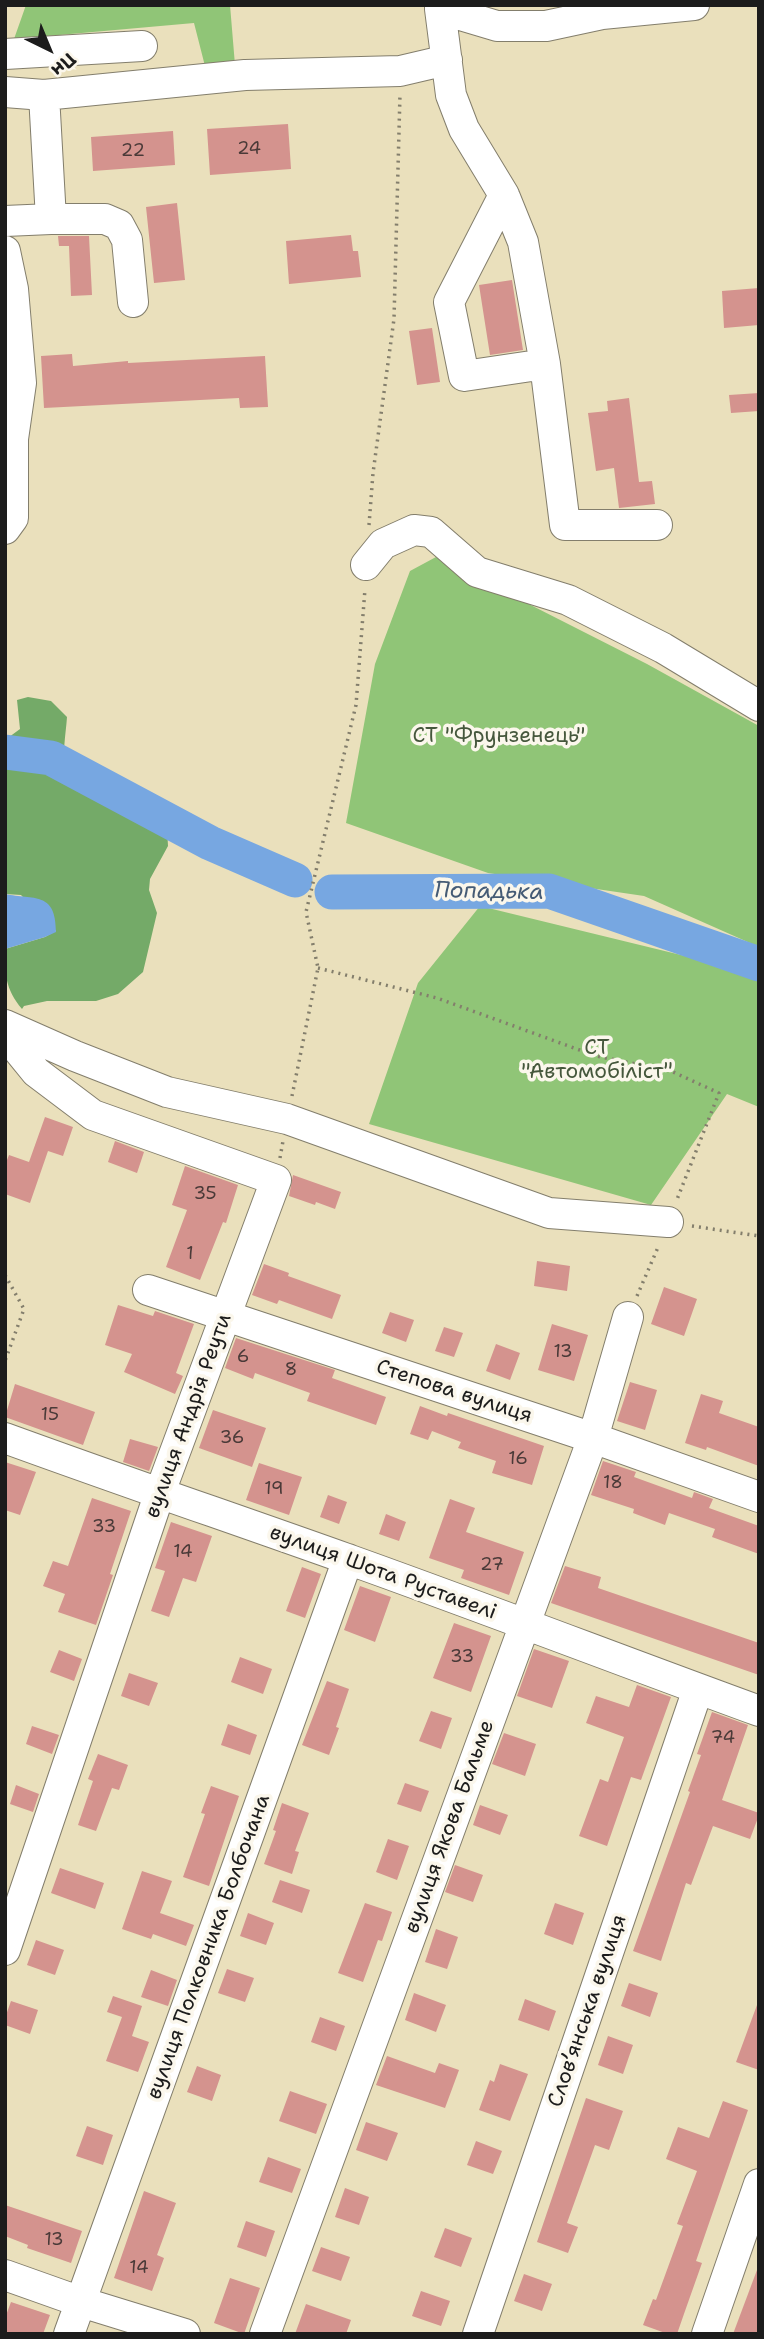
<!DOCTYPE html>
<html>
<head>
<meta charset="utf-8">
<style>
	body { margin:0 }
	#map { position:relative; width:764px; height:2339px; overflow:hidden; background:#eae0bc; font-family:"Shantell Sans",sans-serif }
	canvas { display:block }
	.frame { position:absolute; inset:0; border:7px solid #1c1c1c; pointer-events:none }
	.north { position:absolute; left:14px; top:14px; width:70px; height:70px; -webkit-text-stroke:5px #fbf7ec; paint-order:stroke; rotate:137deg; font-size:19px; font-weight:700; line-height:28px; text-align:center; color:#1c1c1c }
	.north::after { content:''; display:block; margin:auto; width:24px; height:32px; background:#1c1c1c; clip-path:polygon(50% 0,100% 100%,50% 72%,0 100%) }
</style>
</head>
<body>
<div id="map">
<canvas width="764" height="2339"></canvas>
<div class="frame"></div>
<div class="north">Пн</div>
</div>
<script>
const ctx = document.querySelector('canvas').getContext('2d');
ctx.lineJoin = 'round';
function fillPath(path, color) { ctx.fillStyle = color; ctx.fill(path, 'evenodd'); }
function strokePath(path, color, width, dash) { ctx.strokeStyle = color; ctx.lineWidth = width; ctx.lineCap = dash ? 'butt' : 'round'; ctx.setLineDash(dash || []); ctx.stroke(path); }
function drawText(font, color, halo, rows, align = 'center') {
  ctx.font = font + ' "Shantell Sans",sans-serif'; ctx.lineWidth = 7; ctx.setLineDash([]); ctx.textBaseline = 'middle'; ctx.strokeStyle = halo; ctx.fillStyle = color; for (const [text, x, y, turn = 0] of rows) {
    ctx.save(); ctx.translate(x, y); ctx.rotate((+turn || 0) * Math.PI / 180); ctx.textAlign = isNaN(turn) ? turn : align; if (halo) ctx.strokeText(text, 0, 0); ctx.fillText(text, 0, 0); ctx.restore();
  }
}
const green = new Path2D(`
	M26,5H230L235,65L206,70L194,23L14,39Z
	M436,557L647,664L759,726V947L644,896L488,873L346,823L375,664L410,571Z
	M480,906L759,974V1107L727,1094L651,1205L369,1124L418,983Z`);
const forest = new Path2D(`
	M28,697L51,701L67,717C66,734 61,756 67,772C74,797 110,792 130,796C142,798 155,806 166,810L168,846L150,879L149,890L157,913L143,972L118,994L96,1001H47L24,1006L22,1009C5,988 5,975 5,949L45,937L56,931L21,895L5,894V740L20,729L17,700Z`);
const water = new Path2D(`
	M5,894C34,900 56,891 56,932L45,937L5,949Z`);
const river = new Path2D(`
	M5,752L51,758L210,843L295,880
	M332,892L549,891L759,964`);
const building = new Path2D(`
	M288,124L291,169L210,175L207,129Z
	M173,131L175,165L93,171L91,137Z
	M177,203L185,280L154,283L146,207Z
	M351,235L353,251H358L361,277L289,284L286,241Z
	M58,236H89L92,295L71,296L69,246H59Z
	M512,280L523,350L490,355L479,285Z
	M759,288V325L724,328L722,291Z
	M432,328L440,382L417,385L409,331Z
	M72,354L73,366L128,361V363L265,356L268,407L240,408L239,398L44,408L41,356Z
	M759,393V411L731,413L729,395Z
	M629,398L639,482L652,481L655,504L619,508L614,468L596,471L588,413L608,411L607,401Z
	M45,1117L73,1127L63,1156L48,1151L30,1203L5,1194V1165L9,1155L29,1162Z
	M115,1141L144,1152L137,1173L108,1162Z
	M185,1166L238,1185L226,1223L223,1222L200,1280L166,1267L187,1210L172,1205Z
	M293,1175L341,1192L335,1209L316,1202L315,1205L289,1196Z
	M537,1261L570,1266L567,1291L534,1286Z
	M264,1264L289,1273L288,1276L341,1295L332,1319L279,1300L277,1304L252,1295Z
	M664,1287L697,1299L684,1336L651,1324Z
	M118,1305L153,1316L155,1311L194,1324L176,1373L183,1376L175,1394L124,1372L132,1354L105,1345Z
	M390,1312L414,1320L406,1342L382,1333Z
	M552,1324L588,1335L574,1381L538,1370Z
	M444,1327L463,1333L454,1357L435,1351Z
	M236,1338L335,1370L332,1378L386,1397L376,1425L307,1401L310,1393L255,1373L253,1379L225,1368Z
	M496,1344L520,1353L510,1380L486,1371Z
	M630,1382L657,1390L645,1430L617,1421Z
	M15,1384L95,1412L83,1445L5,1417Z
	M701,1394L723,1401L719,1413L759,1427V1466L707,1447L706,1450L685,1443Z
	M420,1406L447,1416L448,1413L544,1446L532,1485L492,1473L496,1461L458,1448L461,1442L432,1431L428,1440L410,1434Z
	M213,1410L266,1428L252,1467L199,1448Z
	M130,1439L158,1447L149,1471L123,1462Z
	M603,1461L636,1472L634,1477L692,1498L694,1492L713,1499L709,1508L759,1526V1554L712,1537L715,1529L669,1513L665,1525L633,1513L634,1509L591,1495Z
	M5,1462L36,1472L20,1515L5,1510Z
	M259,1463L302,1477L289,1515L246,1500Z
	M328,1495L347,1502L339,1524L320,1517Z
	M92,1498L131,1511L110,1574L113,1575L96,1625L58,1612L65,1594L43,1586L53,1561L68,1566Z
	M450,1499L475,1508L466,1532L524,1552L509,1595L461,1578L464,1570L429,1558Z
	M386,1514L406,1522L399,1541L379,1534Z
	M171,1522L212,1536L196,1582L183,1578L169,1617L151,1611L165,1571L155,1568Z
	M565,1566L601,1577L598,1588L759,1643V1675L551,1603Z
	M302,1567L321,1574L305,1618L286,1611Z
	M360,1586L391,1597L375,1642L344,1630Z
	M454,1623L491,1636L471,1692L433,1678Z
	M534,1649L569,1661L552,1708L517,1696Z
	M59,1650L82,1659L74,1681L50,1672Z
	M240,1657L272,1669L263,1694L231,1682Z
	M129,1673L158,1683L149,1706L121,1696Z
	M327,1681L349,1689L336,1727L339,1728L329,1755L302,1745Z
	M637,1685L671,1697L641,1780L631,1777L607,1846L579,1836L600,1779L608,1782L624,1737L586,1723L596,1696L629,1707Z
	M431,1711L452,1718L441,1749L419,1741Z
	M712,1712L748,1725L722,1800L759,1813V1815L750,1839L713,1826L691,1885L686,1883L661,1961L633,1951L690,1792L688,1791L701,1755L697,1754Z
	M228,1724L257,1735L250,1755L221,1745Z
	M32,1726L59,1735L52,1754L26,1744Z
	M504,1733L536,1744L525,1776L492,1764Z
	M98,1754L128,1765L119,1790L112,1788L96,1831L78,1825L93,1781L88,1779Z
	M405,1783L429,1791L421,1812L397,1804Z
	M16,1785L39,1794L33,1812L10,1804Z
	M211,1786L239,1796L209,1886L183,1877L205,1814L201,1813Z
	M282,1803L309,1813L295,1851L299,1852L292,1874L264,1864L276,1831L273,1830Z
	M480,1805L508,1815L500,1835L473,1825Z
	M388,1839L409,1846L397,1880L376,1872Z
	M455,1865L483,1875L473,1902L445,1892Z
	M60,1868L104,1883L95,1909L51,1893Z
	M142,1871L172,1881L160,1913L194,1925L186,1946L153,1934L151,1939L122,1929Z
	M280,1880L310,1890L302,1913L272,1902Z
	M365,1903L392,1912L382,1941L378,1940L363,1982L338,1973Z
	M555,1903L584,1913L573,1945L544,1934Z
	M248,1913L274,1923L266,1945L240,1936Z
	M436,1929L458,1937L447,1969L425,1962Z
	M36,1940L64,1950L55,1975L27,1965Z
	M227,1969L254,1978L245,2002L218,1993Z
	M151,1970L177,1980L168,2006L141,1997Z
	M629,1983L658,1993L650,2017L621,2006Z
	M414,1993L446,2005L436,2032L405,2020Z
	M113,1996L142,2006L132,2036L149,2042L138,2072L106,2061L122,2017L107,2012Z
	M525,1999L556,2011L549,2031L518,2020Z
	M11,2001L38,2010L30,2034L5,2025V2018Z
	M757,2005H759V2070L736,2062Z
	M320,2017L345,2026L336,2051L311,2042Z
	M608,2036L633,2045L623,2074L598,2065Z
	M387,2056L435,2073L439,2063L459,2070L445,2108L376,2085Z
	M500,2064L528,2074L510,2121L479,2110L490,2080L494,2082Z
	M197,2066L221,2075L212,2101L187,2092Z
	M290,2091L327,2104L316,2134L279,2121Z
	M586,2098L623,2111L609,2150L595,2145L567,2223L578,2227L568,2253L537,2242Z
	M723,2101L748,2110L696,2261L702,2263L685,2311L677,2334H668L643,2325L653,2299L656,2300L683,2226L677,2224L697,2171L666,2159L678,2127L709,2138Z
	M366,2122L398,2133L387,2161L356,2150Z
	M87,2126L113,2135L103,2165L76,2156Z
	M476,2141L502,2151L493,2174L467,2165Z
	M268,2157L301,2169L292,2193L259,2182Z
	M345,2188L369,2197L359,2225L335,2217Z
	M144,2191L176,2203L157,2255L164,2258L152,2291L114,2278Z
	M5,2205L82,2231L71,2263L27,2248L28,2245L5,2236Z
	M246,2221L275,2231L266,2257L237,2247Z
	M445,2228L472,2238L461,2267L434,2257Z
	M321,2247L350,2257L341,2281L312,2271Z
	M757,2270H759V2334H733Z
	M524,2274L552,2284L542,2311L514,2301Z
	M230,2278L260,2288L244,2334L214,2323Z
	M421,2291L450,2301L441,2326L412,2316Z
	M11,2302L50,2315L43,2334H5V2318Z
	M306,2304L351,2320L346,2334H295Z`);
const path = new Path2D(`
	M369,525L373,473L394,319L400,94
	M318,968L437,998L596,1056L671,1071L719,1093L676,1202
	M292,1096L318,968L306,912L356,705L365,589
	M280,1158L283,1141
	M692,1226L759,1236
	M5,1275L24,1309L5,1361
	M637,1296L659,1245`);
const minor = new Path2D(`
	M440,5V9L497,26H546L602,14L694,5
	M440,9L451,95L464,129L504,195L449,302L464,376L545,364L565,525H657
	M5,54L142,46
	M5,92L44,95L245,75L400,71L447,60
	M44,95L51,219H105L119,225L127,240L133,302
	M504,195L523,242L545,364
	M5,221L51,219
	M5,251L13,289L21,383L13,439V518L5,529
	M366,565L383,544L414,530L431,532L477,572L568,600L663,648L759,706
	M5,1025L75,1056L167,1092L287,1119L549,1213L668,1222
	M5,1034L36,1072L93,1115L276,1180L159,1495L5,1950
	M148,1290L593,1438L759,1497
	M5,1438C120,1480 235,1519 350,1560C487,1609 622,1661 759,1711
	M5,2275L81,2302L185,2334
	M69,2334L348,1559
	M265,2334L593,1438L628,1317
	M478,2334L698,1689
	M707,2334L759,2184`);
const numberNames = [
	["24",249,149],
	["22",133,151],
	["35",205,1194],
	["1",190,1254],
	["13",563,1352],
	["6",243,1357],
	["8",291,1370],
	["15",50,1415],
	["36",232,1438],
	["16",518,1459],
	["18",613,1483],
	["19",274,1489],
	["33",104,1527],
	["14",183,1552],
	["27",492,1565],
	["33",462,1657],
	["74",723,1738],
	["13",54,2240],
	["14",139,2268]
];
const parkNames = [
	["СТ \"Фрунзенець\"",499,737],
	["СТ",597,1049],
	["\"Автомобіліст\"",597,1073]
];
const streetNames = [
	["Степова вулиця",454,1392,18],
	["вулиця Андрія Реути",189,1416,-70],
	["вулиця Шота Руставелі",383,1573,20],
	["вулиця Якова Бальме",450,1827,-70],
	["вулиця Полковника Болбочана",209,1947,-70],
	["Словʼянська вулиця",588,2011,-71]
];
const waterNames = [
	["Попадька",489,892,1]
];
fillPath(green, '#90c577');
fillPath(forest, '#74aa68');
fillPath(water, '#77a7e1');
strokePath(river, '#77a7e1', 35);
fillPath(building, '#d4938e');
strokePath(minor, '#837e6c', 32);
strokePath(path, '#837e6c', 3.5, [2, 5]);
strokePath(minor, '#fff', 30);
drawText('18px', '#4a3a38', null, numberNames);
drawText('21px', '#45573c', '#fbf7ec', parkNames);
drawText('21px', '#1c1c1c', '#fbf7ec', streetNames);
drawText('italic 23px', '#455b75', '#fbf7ec', waterNames);
</script>
</body>
</html>
